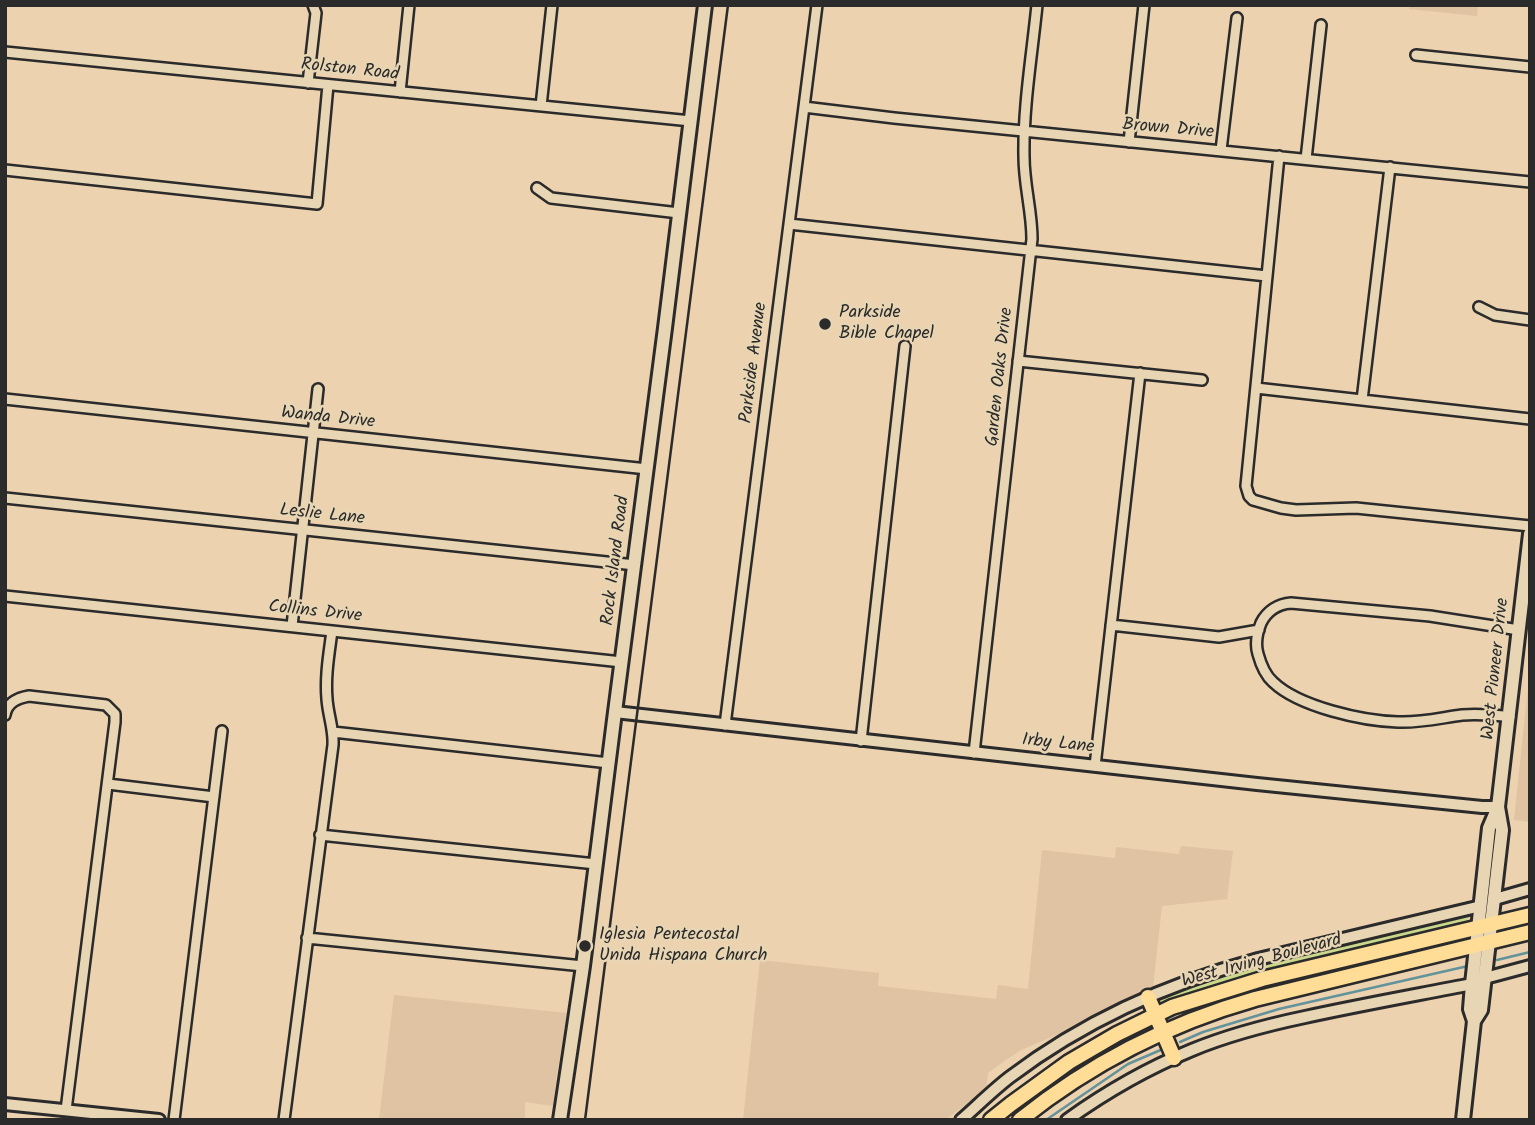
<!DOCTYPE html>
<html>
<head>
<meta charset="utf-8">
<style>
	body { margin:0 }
	#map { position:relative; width:1535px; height:1125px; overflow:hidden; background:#ecd2af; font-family:Kalam,sans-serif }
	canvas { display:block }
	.frame { position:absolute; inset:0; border:7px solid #2b2b2b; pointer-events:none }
</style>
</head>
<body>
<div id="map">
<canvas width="1535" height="1125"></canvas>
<div class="frame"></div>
</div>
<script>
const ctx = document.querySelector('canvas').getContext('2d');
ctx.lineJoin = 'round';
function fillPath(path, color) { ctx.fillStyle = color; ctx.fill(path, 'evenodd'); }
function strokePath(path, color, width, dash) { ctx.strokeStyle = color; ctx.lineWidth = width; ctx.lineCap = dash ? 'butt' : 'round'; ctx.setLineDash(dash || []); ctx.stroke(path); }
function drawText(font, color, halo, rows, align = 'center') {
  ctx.font = font + ' Kalam,sans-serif'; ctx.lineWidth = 5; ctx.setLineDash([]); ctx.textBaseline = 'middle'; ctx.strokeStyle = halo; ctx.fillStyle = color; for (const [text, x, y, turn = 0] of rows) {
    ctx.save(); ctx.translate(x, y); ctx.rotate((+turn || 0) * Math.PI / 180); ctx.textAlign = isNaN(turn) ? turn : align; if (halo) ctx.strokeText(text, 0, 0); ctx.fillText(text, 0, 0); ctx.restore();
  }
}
const built = new Path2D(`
	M1409,5H1478L1477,16L1409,9Z
	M1530,668V822L1514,820Z
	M1181,846L1233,851L1227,899L1162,906L1153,987L1084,1023L1021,1050L1006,1060L988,1073L986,1089L945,1120H743L760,960L879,973L878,986L996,999L998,985L1028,989L1042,850L1115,858L1116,847L1179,854Z
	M394,995L567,1013L556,1080L553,1106L525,1102V1120H379Z`);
const green = new Path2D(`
	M1470,914L1468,919L1460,925L1245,975L1186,994L1163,1004L1160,1003L1158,999L1159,996L1248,966Z`);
const stream = new Path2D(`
	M1497,960L1530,952
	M1180,1042L1203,1032L1279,1009L1468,966
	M1046,1120L1128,1064L1163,1049`);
const minor = new Path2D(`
	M5,52L691,121
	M1416,55L1530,67
	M308,83L316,13L313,5
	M400,92L409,5
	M541,106L552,5
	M804,107L894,118L1530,182
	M1129,142L1144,5
	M1221,150L1237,18
	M1279,156L1246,486L1249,496L1253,500L1281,508L1296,510L1356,508L1530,526
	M1306,159L1321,25
	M5,170L317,204L328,85
	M537,188L551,198L679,213
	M789,224L1267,276
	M1479,307L1495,315L1530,320
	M1018,361L1202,380
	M1256,388L1530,419
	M5,399L647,469
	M1362,400L1390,167
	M5,498L635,565
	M5,596L622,662
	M1111,625L1219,637L1259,630
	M292,626L318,389
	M5,715C7,702 18,698 29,696L106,705L115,714V722L66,1110
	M1510,717C1494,715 1478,714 1462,715C1440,718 1420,723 1398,722C1363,721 1299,707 1273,682C1265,675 1261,665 1258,654C1255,644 1257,633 1261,623C1267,611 1278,604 1291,603L1430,616L1519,630
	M725,725L817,5
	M333,732L609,763
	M861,741L905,346
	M974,753L1032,239C1032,211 1024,185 1024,157C1023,107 1032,55 1037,5
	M1095,766L1140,373
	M108,784L214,797
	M320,835L596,864
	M307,938L583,966
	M174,1120L222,731
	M284,1120L333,745C334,729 328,715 327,699C325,676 329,654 332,631`);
const tertiary = new Path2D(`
	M615,712L1257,784L1482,807H1498
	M1495,899L1530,889
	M1485,978L1530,966
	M5,1104L159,1120
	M961,1120C977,1106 993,1090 1010,1077C1084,1021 1169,983 1258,959L1481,906
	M1067,1120C1106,1092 1148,1068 1192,1050C1228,1035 1267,1025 1305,1017C1360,1005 1416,995 1472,984`);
const secondary = new Path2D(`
	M1474,1021L1481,1010L1502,830L1498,807
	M560,1120L583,966L615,712L665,328L705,5
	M1463,1120L1474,1021L1470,1009L1472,984L1489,828L1498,807L1530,534`);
const primary = new Path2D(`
	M1148,997L1174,1058
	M991,1120L1011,1104L1069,1062L1117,1034L1172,1007L1262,979L1530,915
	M1020,1120C1091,1063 1167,1024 1255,999L1530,932`);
const rail = new Path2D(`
	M585,1120L728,5`);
const markers = [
	[825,324,7,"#2b2b2b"],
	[585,946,7,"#2b2b2b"]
];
const streetNames = [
	["Rolston Road",350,71,6],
	["Brown Drive",1168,130,5],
	["Parkside Avenue",755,363,-83],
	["Garden Oaks Drive",1001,377,-84],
	["Wanda Drive",328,419,6],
	["Leslie Lane",322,516,6],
	["Rock Island Road",617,561,-83],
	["Collins Drive",315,613,6],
	["West Pioneer Drive",1497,669,-84],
	["Irby Lane",1058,745,6],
	["West Irving Boulevard",1262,962,-15]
];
const poiNames = [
	["Parkside",839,314],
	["Bible Chapel",839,335],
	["Iglesia Pentecostal",599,936],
	["Unida Hispana Church",599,957]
];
fillPath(built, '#dfc3a3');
fillPath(green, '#cbd78a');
strokePath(stream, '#62929a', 2.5);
strokePath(minor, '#2b2b2b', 14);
strokePath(tertiary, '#2b2b2b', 16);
strokePath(secondary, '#2b2b2b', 18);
strokePath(primary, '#2b2b2b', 19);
strokePath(minor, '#e8d5b3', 9);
strokePath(tertiary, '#e8d5b3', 10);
strokePath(secondary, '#e8d5b3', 12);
strokePath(primary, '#ffdd96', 14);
strokePath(rail, '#2b2b2b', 2.5);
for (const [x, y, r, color] of markers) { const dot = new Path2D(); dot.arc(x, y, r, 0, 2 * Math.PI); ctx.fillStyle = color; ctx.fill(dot); strokePath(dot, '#e8d5b3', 2.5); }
drawText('18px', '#2b2b2b', '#e8d5b3', streetNames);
drawText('18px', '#2b2b2b', '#e8d5b3', poiNames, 'left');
</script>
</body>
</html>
